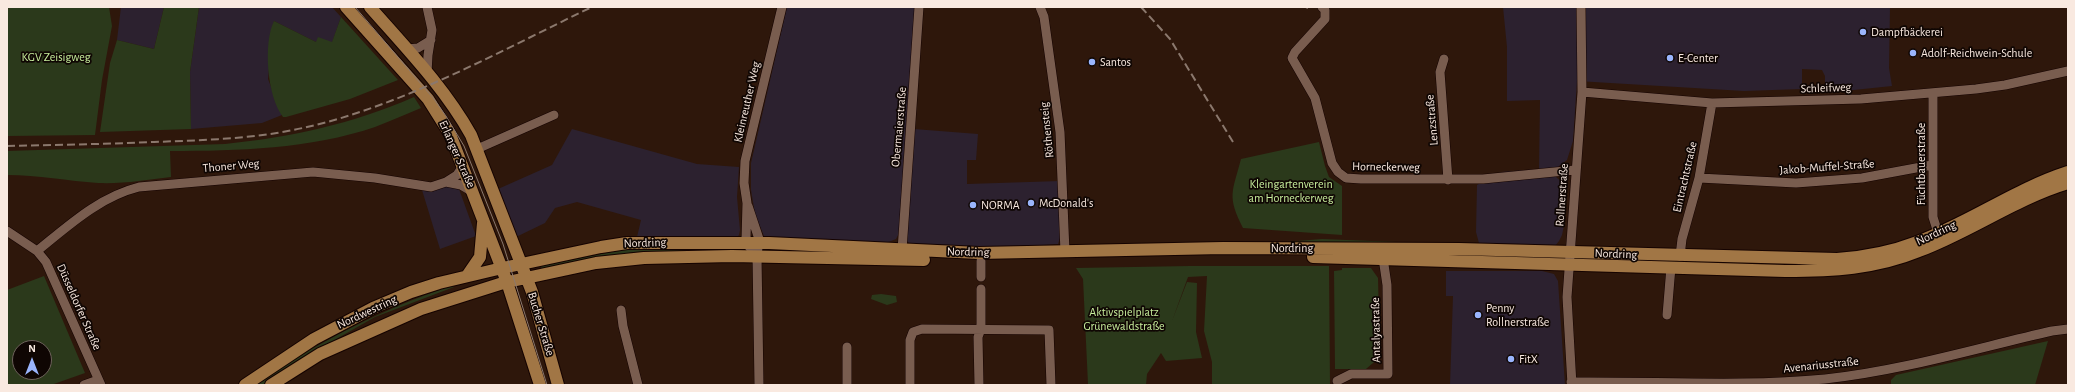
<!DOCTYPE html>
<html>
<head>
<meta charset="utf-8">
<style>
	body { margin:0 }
	#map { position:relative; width:2075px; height:392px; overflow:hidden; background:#2e170b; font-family:"Alegreya Sans",sans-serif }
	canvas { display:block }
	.frame { position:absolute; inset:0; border:8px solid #f9e9e0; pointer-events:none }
	.north { position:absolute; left:12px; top:340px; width:40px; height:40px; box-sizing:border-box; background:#0f0603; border:1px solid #6d615b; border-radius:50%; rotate:0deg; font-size:11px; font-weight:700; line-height:16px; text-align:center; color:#f9e9e0 }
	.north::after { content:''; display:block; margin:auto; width:14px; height:18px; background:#9ab5fd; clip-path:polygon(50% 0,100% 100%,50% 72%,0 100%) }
</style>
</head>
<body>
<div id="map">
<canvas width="2075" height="392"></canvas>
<div class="frame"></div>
<div class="north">N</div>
</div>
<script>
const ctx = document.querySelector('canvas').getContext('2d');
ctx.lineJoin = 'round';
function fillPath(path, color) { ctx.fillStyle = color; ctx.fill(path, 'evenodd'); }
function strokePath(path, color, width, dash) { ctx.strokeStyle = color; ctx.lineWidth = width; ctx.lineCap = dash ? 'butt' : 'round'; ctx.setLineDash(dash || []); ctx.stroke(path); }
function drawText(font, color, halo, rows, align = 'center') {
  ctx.font = font + ' "Alegreya Sans",sans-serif'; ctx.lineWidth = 3.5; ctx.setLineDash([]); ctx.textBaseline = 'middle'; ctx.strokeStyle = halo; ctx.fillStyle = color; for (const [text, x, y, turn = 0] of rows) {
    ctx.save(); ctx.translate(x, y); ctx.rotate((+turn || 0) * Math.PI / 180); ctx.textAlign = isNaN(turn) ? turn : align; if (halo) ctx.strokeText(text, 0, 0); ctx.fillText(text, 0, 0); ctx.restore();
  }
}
const commercial = new Path2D(`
	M121,7H164L154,49L117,40Z
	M199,7H332L341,17L332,43L316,42L274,21L268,79L282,115L262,123L191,129L190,72Z
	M787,7H921L914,129L978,134L976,160H967V184L1060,181V238L1058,244L1002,248L911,245L899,233L896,239L886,243L767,237L764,236L755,214L751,190V163Z
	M1503,7H1890L1889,68L1892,86L1825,93V76L1822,70L1802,69V89L1744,91L1577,81L1573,141L1567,160L1559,166L1556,177L1563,183L1565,190V221L1562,235L1559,241L1555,246L1480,247L1476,232L1477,185L1501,172L1539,169L1540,100L1507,101V47Z
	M572,129L697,164L739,167L737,197L740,230L739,235L736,238L637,237L641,220L577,202L555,208L545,223L516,237L498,189L552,165Z
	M445,186L457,187L459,189L476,236L440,249L422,190L433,191Z
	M1446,271H1542L1554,274L1558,281L1565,385H1450L1453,296H1446Z`);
const green = new Path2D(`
	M7,7H109L112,26L102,80L95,135L7,136Z
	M164,7H199L190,72L191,129L100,132L110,63L117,40L154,49Z
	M341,17L398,80L350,99L286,117H283C267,97 263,43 274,21L316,42L318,37L332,42Z
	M414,97L421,108C406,114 391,121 375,127C310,149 238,151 170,151L171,177C147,180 123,184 98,183C68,181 38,175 7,175V151L225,144C292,137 352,124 414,97Z
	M1319,142L1325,166L1329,177L1342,186V235L1243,228C1227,196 1232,193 1241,159Z
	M1322,239L1397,242V245L1285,242Z
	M636,247H720V250L634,252L542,272L541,266Z
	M1190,266H1329L1330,385H1212V362L1204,331L1207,276L1188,277L1172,321L1187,282L1197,283L1196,332L1202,358L1166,361L1161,353L1147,374L1146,385L1088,384L1083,279L1076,268Z
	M1342,268H1371L1378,278L1380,357L1366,369H1335L1334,271L1342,270Z
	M44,276L85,373L51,385H7V290ZM20,348H44V372H20Z
	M453,285L454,287L375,317L338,338L266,385H256C321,340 378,311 453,285Z
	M881,294L896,296L897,302L887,305L871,299L872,295Z
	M2048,341L2035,385H1891V380L1896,375Z`);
const minor = new Path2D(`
	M427,7L432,30L428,55L427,73
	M1040,7L1044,17L1060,132L1065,252
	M1322,7L1325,10V19L1295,52L1292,58L1315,98L1332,163L1338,172L1346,178L1361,179H1483L1575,170
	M407,49L418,48L431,40
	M1444,59L1440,72L1448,180
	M1582,92L1712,103L1861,99L1976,89L2005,85L2068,71
	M1933,94V217L1938,233
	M477,149L554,115
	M1699,178L1796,183L1862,178L1932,165
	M446,182L461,185L473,192
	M748,206L759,239L757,256L759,385
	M7,231L37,251L46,262L101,385
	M902,250L919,7
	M37,251C68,226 99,197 139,187L313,172L375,178L431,187L446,182L457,175L463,166
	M757,256L747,244L746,239L747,203L744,183L745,161L782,7
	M1680,256L1682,239L1699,178L1712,103
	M981,261V277
	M621,310L623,326L638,385
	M1667,315L1671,267
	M847,347V385
	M1337,381L1351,374H1388L1387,285L1383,258
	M1571,382C1656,381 1741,387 1825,379C1901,371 1977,348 2052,331L2068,329
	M84,385L98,380
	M910,385V340L913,332L922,329L1049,330L1051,385
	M979,385L978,337L981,329V289
	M1572,385L1567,297L1582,92L1581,7`);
const major = new Path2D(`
	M346,7L428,99L450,134L507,282L540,385
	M370,7C406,48 444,87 471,135L532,292L558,385
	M1313,257L1785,271C1832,271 1875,269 1919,251C1970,232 2015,199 2068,183
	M467,276L480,257L483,223
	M245,385L314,339L373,308L411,292L439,283L498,269L601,247L627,243H769L979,253L1223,248L1459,249L1837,259C1864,257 1891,252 1917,242C1969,223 2015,189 2068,172
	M271,385L320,354L421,309L503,283L596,263L644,258L732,256L924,260`);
const tram = new Path2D(`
	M355,7L434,99L446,116L464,146L503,244L547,385`);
const rail = new Path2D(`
	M1141,7L1170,39L1233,142
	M1306,7L1308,8
	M7,146C56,145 105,144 154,142C205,140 257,139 307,127C404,105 502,50 592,7`);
const markers = [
	[1863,32,4,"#9ab5fd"],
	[1913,53,4,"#9ab5fd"],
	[1670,58,4,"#9ab5fd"],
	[1092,62,4,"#9ab5fd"],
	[1031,203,4,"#9ab5fd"],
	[973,205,4,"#9ab5fd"],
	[1478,315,4,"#9ab5fd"],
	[1511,359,4,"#9ab5fd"]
];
const poiNames = [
	["Dampfbäckerei",1871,32],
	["Adolf-Reichwein-Schule",1921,53],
	["E-Center",1678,58],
	["Santos",1100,62],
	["McDonald's",1039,203],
	["NORMA",981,205],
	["Penny",1486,308],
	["Rollnerstraße",1486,322],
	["FitX",1519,359]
];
const parkNames = [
	["KGV Zeisigweg",56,57],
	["Kleingartenverein",1291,184],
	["am Horneckerweg",1291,198],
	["Aktivspielplatz",1124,312],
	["Grünewaldstraße",1124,326]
];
const streetNames = [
	["Schleifweg",1826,88,-2],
	["Kleinreuther Weg",747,102,-77],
	["Lenzstraße",1432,120,-95],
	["Obermaierstraße",899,127,-85],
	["Röthensteig",1047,130,-96],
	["Erlanger Straße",457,154,66],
	["Füchtbauerstraße",1921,164,-90],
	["Thoner Weg",231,166,-5],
	["Horneckerweg",1386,167,1],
	["Jakob-Muffel-Straße",1827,167,-4],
	["Eintrachtstraße",1685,177,-77],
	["Rollnerstraße",1562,195,-86],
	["Nordring",1936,233,-25],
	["Nordring",645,243,-2],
	["Nordring",1292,248],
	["Nordring",968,252,1],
	["Nordring",1616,254,2],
	["Düsseldorfer Straße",79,307,66],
	["Nordwestring",367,312,-25],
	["Bucher Straße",541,324,73],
	["Antalyastraße",1376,330,-91],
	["Avenariusstraße",1821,365,-6]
];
fillPath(commercial, '#2c212f');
fillPath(green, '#2b391b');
strokePath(minor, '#150300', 10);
strokePath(major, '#150300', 14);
strokePath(minor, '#795d4f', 9);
strokePath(major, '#a17645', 12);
strokePath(tram, '#8b786d', 1);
strokePath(rail, '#8b786d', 2, [8, 4]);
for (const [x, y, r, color] of markers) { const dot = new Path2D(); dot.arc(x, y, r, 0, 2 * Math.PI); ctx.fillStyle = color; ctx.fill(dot); strokePath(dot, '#0f0603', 1.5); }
drawText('12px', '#f9e9e0', '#0f0603', poiNames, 'left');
drawText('12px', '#c8ef9d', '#0f0603', parkNames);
drawText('12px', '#f9e9e0', '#0f0603', streetNames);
</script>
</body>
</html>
